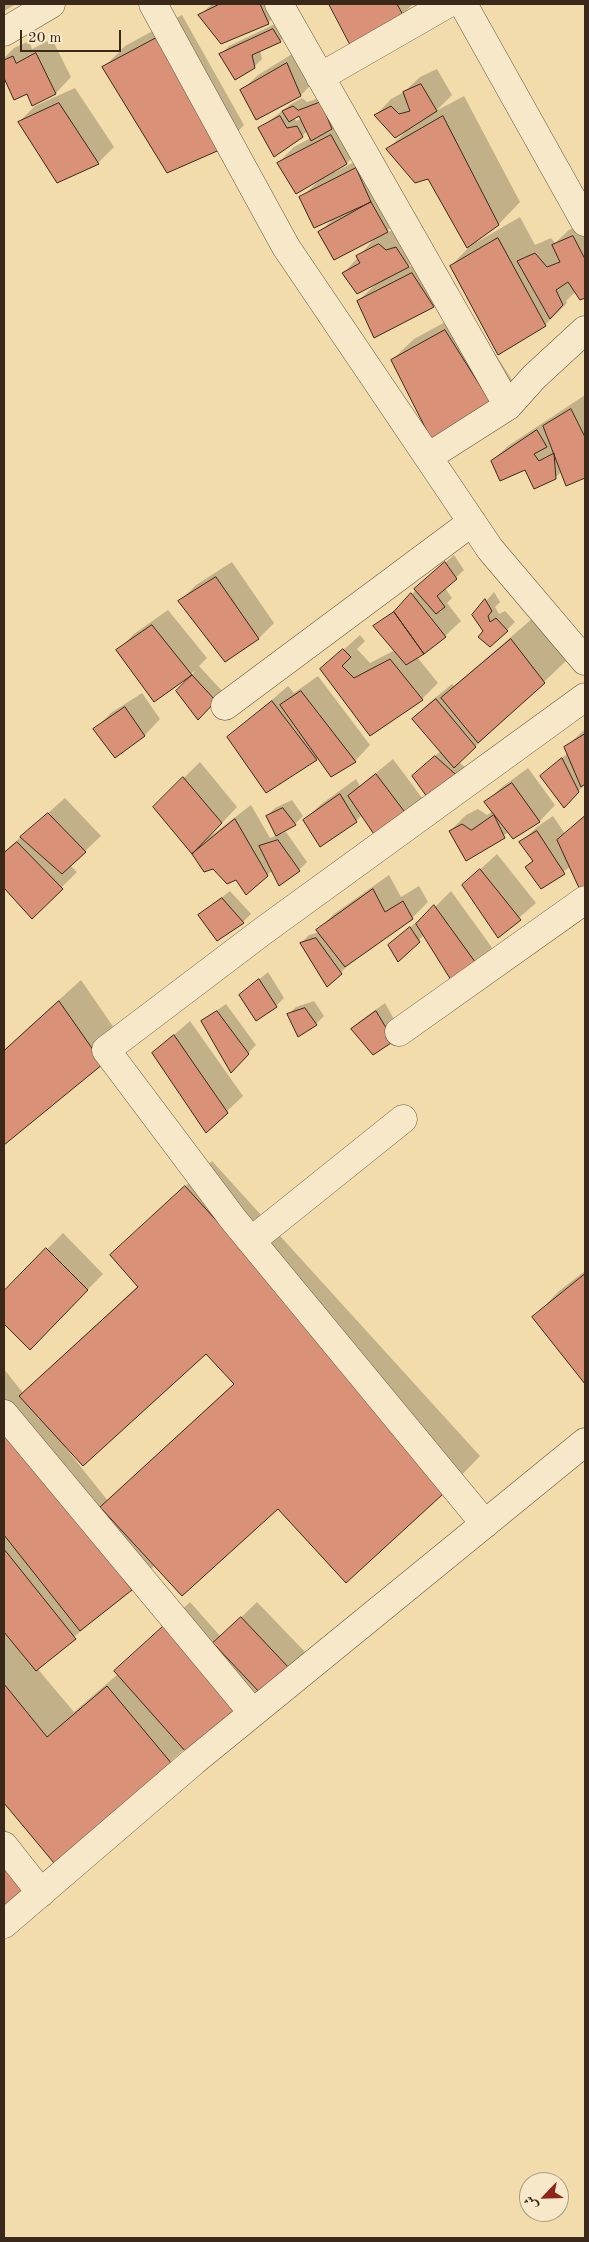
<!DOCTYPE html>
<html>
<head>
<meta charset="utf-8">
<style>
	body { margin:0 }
	#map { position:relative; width:589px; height:2242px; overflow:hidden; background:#f3dcac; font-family:"Old Standard TT",Amiri,serif }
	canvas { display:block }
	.frame { position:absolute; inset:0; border:5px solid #3a291a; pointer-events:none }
	.north { position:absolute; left:519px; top:2172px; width:50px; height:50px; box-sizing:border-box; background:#f7e8c9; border:1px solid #ab9c83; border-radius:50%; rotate:246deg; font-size:14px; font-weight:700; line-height:20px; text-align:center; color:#3a291a }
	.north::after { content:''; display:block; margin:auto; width:18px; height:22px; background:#8f2418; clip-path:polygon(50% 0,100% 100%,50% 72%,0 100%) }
	.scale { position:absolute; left:20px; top:30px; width:101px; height:22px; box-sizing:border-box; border:2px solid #3a291a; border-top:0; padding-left:6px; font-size:15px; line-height:18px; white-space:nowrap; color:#3a291a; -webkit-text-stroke:4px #f7e8c9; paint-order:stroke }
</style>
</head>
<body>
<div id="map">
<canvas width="589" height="2242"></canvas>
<div class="frame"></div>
<div class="north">ش</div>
<div class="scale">20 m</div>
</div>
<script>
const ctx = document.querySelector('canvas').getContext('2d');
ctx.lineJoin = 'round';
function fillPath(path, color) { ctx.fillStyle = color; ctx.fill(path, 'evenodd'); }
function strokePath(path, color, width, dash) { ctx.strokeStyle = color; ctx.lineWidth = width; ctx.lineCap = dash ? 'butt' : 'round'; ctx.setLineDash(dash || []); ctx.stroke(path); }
const shadow = new Path2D(`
	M4,4H16L4,11Z
	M212,4H283L284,7L268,23L200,15Z
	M330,4H413L403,14L351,42Z
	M182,15L244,125L223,147L104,67L125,46Z
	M281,21L288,33L280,41L260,50L262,59L254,67L221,54L229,46Z
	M52,39L71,77L56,93L33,104L27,93L15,99L4,75V58L14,48L29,41L32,49Z
	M302,48L316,80L301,95L242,90L258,75Z
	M437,69L452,95L436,111L464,96L520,202L499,224L476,240L477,242L520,217L535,245L551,238L555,243L569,230L585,222V296L580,298L576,291L566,301L567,303L545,325L498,353L451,266L468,248L429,178L388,149L404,133L376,115L391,99L404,92L420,77Z
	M75,88L114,147L98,163L19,122L35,106Z
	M329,95L339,120L333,127L347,120L362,147L347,163L334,170L335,172L372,153L403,215L384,234L395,229L424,251L407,268L428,258L449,290L433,306L358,301L376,284L344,273L375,238L320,232L334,218L301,198L317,182L278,163L294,147L311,138L307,131L302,136L260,128L291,104L302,98L307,102ZM299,115L301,119L296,121L294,118Z
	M467,310L514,383L492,405L392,360L414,339Z
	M585,395V477L567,484L562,471L555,478L526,468L492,461L508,446Z
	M454,555L464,570L445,588L452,598L447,603L461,621L445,636L417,657L438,683L422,699L370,734L322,669L360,635L365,641L357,649L370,663L395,650L375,626L401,606L424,581Z
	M232,562L274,623L259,638L180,601L196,585Z
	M494,592L500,602L495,607L499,614L505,611L515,622L507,630L485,631L474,615Z
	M168,610L207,658L199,666L223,692L198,718L178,691L196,670L154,701L118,650L134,634Z
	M533,618L566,661L459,762L470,772L462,780L421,768L441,751L413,719L429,703L452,684L454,686Z
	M318,676L370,745L355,761L318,758L266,791L229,737L288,686L294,693Z
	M142,693L160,719L145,735L115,757L95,729L111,713Z
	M585,729V784L564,806L549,769L568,753L566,747Z
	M393,759L422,798L407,814L362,815L356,821H304L320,805L356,779L360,786Z
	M200,762L237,807L208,838L251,805L270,838L286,832L307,862L299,870H273L267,875L237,879L213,868L193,853L154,807Z
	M528,768L555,805L540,821L513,838L509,832L466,859L450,831L466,815L478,809L487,815L493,811L486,802L502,787Z
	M65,798L101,836L70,865L77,872L32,917L4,886V852Z
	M292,800L303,816L295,824L276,834L267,816L275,808Z
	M585,815V885L581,889L570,867L541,887L526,867L534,859L521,842L537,827L553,816L565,834Z
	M497,854L536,903L498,936L463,885Z
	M389,875L401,897L419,886L428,902L412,918L348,964L341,973L301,943L309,935L320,932L318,930L334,914Z
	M230,891L251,914L243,922L199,915Z
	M451,891L493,949L477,965L424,935L398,960V937L419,920L420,922Z
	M268,972L284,998L276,1006L249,988Z
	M81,980L123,1041L102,1063L4,1143V1050Z
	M314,1001L324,1016L316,1024L288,1015L296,1007Z
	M385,1003L401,1032L352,1029L360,1021Z
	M226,1004L256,1045L231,1071L202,1021Z
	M190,1021L243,1096L206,1131L153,1053Z
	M212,1161L480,1456L455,1482L278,1507L155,1565L131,1589L37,1668L74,1712L118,1674L116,1671L190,1602L221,1637L257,1602L305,1652L290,1668L185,1749L54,1861L4,1801V1369L23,1393L139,1285L112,1255ZM206,1352L235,1383L108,1501L65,1447Z
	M63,1233L103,1274L30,1348L4,1322V1293Z
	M585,1271V1382L534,1317L559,1291Z
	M4,1828L40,1877L4,1908Z`);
const building = new Path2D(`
	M220,4H260L269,24L221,44L198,15Z
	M329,4H397L403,15L350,44Z
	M273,29L281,42L252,55L255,68L235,80L219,54Z
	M160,36L224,148L167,173L102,67Z
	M36,53L56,94L32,106L27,94L14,100L4,78V60L13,56L16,63Z
	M287,63L301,96L256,120L240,90Z
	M421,84L437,111L395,138L374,115L391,106L399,114L410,111L403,92Z
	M321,102L332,129L311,141L299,116L289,122L282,111L293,106L298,110Z
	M59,103L99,164L57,183L18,122Z
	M280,116L287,128L297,126L303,137L274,157L258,128Z
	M443,116L499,225L467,248L428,179L415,183L386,149Z
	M331,135L347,164L296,194L277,163Z
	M356,168L371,202L314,228L299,197Z
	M371,202L388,232L334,260L318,232Z
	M573,236L585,259V298L580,300L568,282L556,290L563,305L550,319L517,261L535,253L547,267L560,262L552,245Z
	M498,238L546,326L498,355L450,266Z
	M379,244L386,250L396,247L409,267L357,294L342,273L360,263L356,256Z
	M412,273L434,307L374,338L357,301Z
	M445,330L493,406L434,445L391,360Z
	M571,409L585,437V478L566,486L543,426Z
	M537,430L547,447L534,454L539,461L554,453L556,479L534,489L525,470L500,481L491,461Z
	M445,562L457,579L437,596L445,607L436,614L414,589Z
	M216,577L259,639L225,662L178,601Z
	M411,593L446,637L424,654L394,612Z
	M485,599L492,611L488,616L490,622L496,618L508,631L490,647L478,637L483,631L472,615Z
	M394,612L424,654L406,665L373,626Z
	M152,625L192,675L154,702L116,650Z
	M511,639L545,683L478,743L441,698Z
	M343,649L351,657L342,666L354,678L390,659L423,700L370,736L320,669Z
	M192,675L216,701L198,720L176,691Z
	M301,691L356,762L331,777L280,705Z
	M436,699L476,747L454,768L412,719Z
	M272,701L317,760L266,793L227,737Z
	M125,707L145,736L115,758L93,729Z
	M585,734V784L581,787L564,747Z
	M435,756L463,781L430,801L412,776Z
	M562,758L579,792L564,808L540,776Z
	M376,774L407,815L378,840L348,796Z
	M183,777L222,823L192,854L153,807Z
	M512,783L540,822L513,839L484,802Z
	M340,794L357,822L320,847L303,820Z
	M283,808L296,825L276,836L266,816Z
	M48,813L86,852L62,874L20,837Z
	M494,815L505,838L466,861L449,831L462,824L471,830Z
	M585,816V887L580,890L557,840Z
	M235,819L268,876L246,895L236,880L227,884L213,869L204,872L192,854Z
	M537,831L565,874L541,889L525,867L533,861L519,842Z
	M278,840L300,871L279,886L259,846Z
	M17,842L63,889L32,919L4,888V853Z
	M480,869L521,920L498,938L462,885Z
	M373,889L385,912L403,901L413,919L345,967L316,930Z
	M222,898L244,923L217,941L198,915Z
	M434,905L478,966L451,980L416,924Z
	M410,927L420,942L398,962L388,945Z
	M316,938L342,974L327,987L300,943Z
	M259,979L277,1007L256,1021L239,995Z
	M59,1001L103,1064L4,1145V1051Z
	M305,1008L317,1025L298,1037L287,1014Z
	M217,1011L249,1054L231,1073L201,1021Z
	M376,1011L394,1041L373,1055L351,1029Z
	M174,1035L228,1113L206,1133L152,1053Z
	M185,1186L455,1483L346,1583L278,1509L182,1596L100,1507L234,1384L206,1354L83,1466L19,1396L138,1287L110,1255Z
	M46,1248L88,1290L30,1350L4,1324V1291Z
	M585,1274V1384L532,1317Z
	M4,1427L132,1590L80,1631L4,1535Z
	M4,1549L76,1639L36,1671L4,1632Z
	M241,1617L290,1669L262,1695L213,1643Z
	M168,1622L248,1713L194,1761L114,1671Z
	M4,1684L47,1737L107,1686L172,1764L54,1863L4,1803Z
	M4,1865L25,1894L4,1910Z`);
const street = new Path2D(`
	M153,4L286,247L428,457
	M279,4L508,406
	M463,4L585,222
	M4,32L51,4
	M320,77L447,4
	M585,330L534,377L508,406L428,457L490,549L585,661
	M225,706L472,522
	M399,1032L585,900
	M251,1241L403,1119
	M4,1414L253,1713
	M485,1524L233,1219L106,1050L263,931L585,697
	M4,1846L41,1893
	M4,1924L194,1761L585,1442`);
fillPath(shadow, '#0003');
fillPath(building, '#d99278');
strokePath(building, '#3a291a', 1);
strokePath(street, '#68563e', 29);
strokePath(street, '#f7e8c9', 28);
</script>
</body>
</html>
